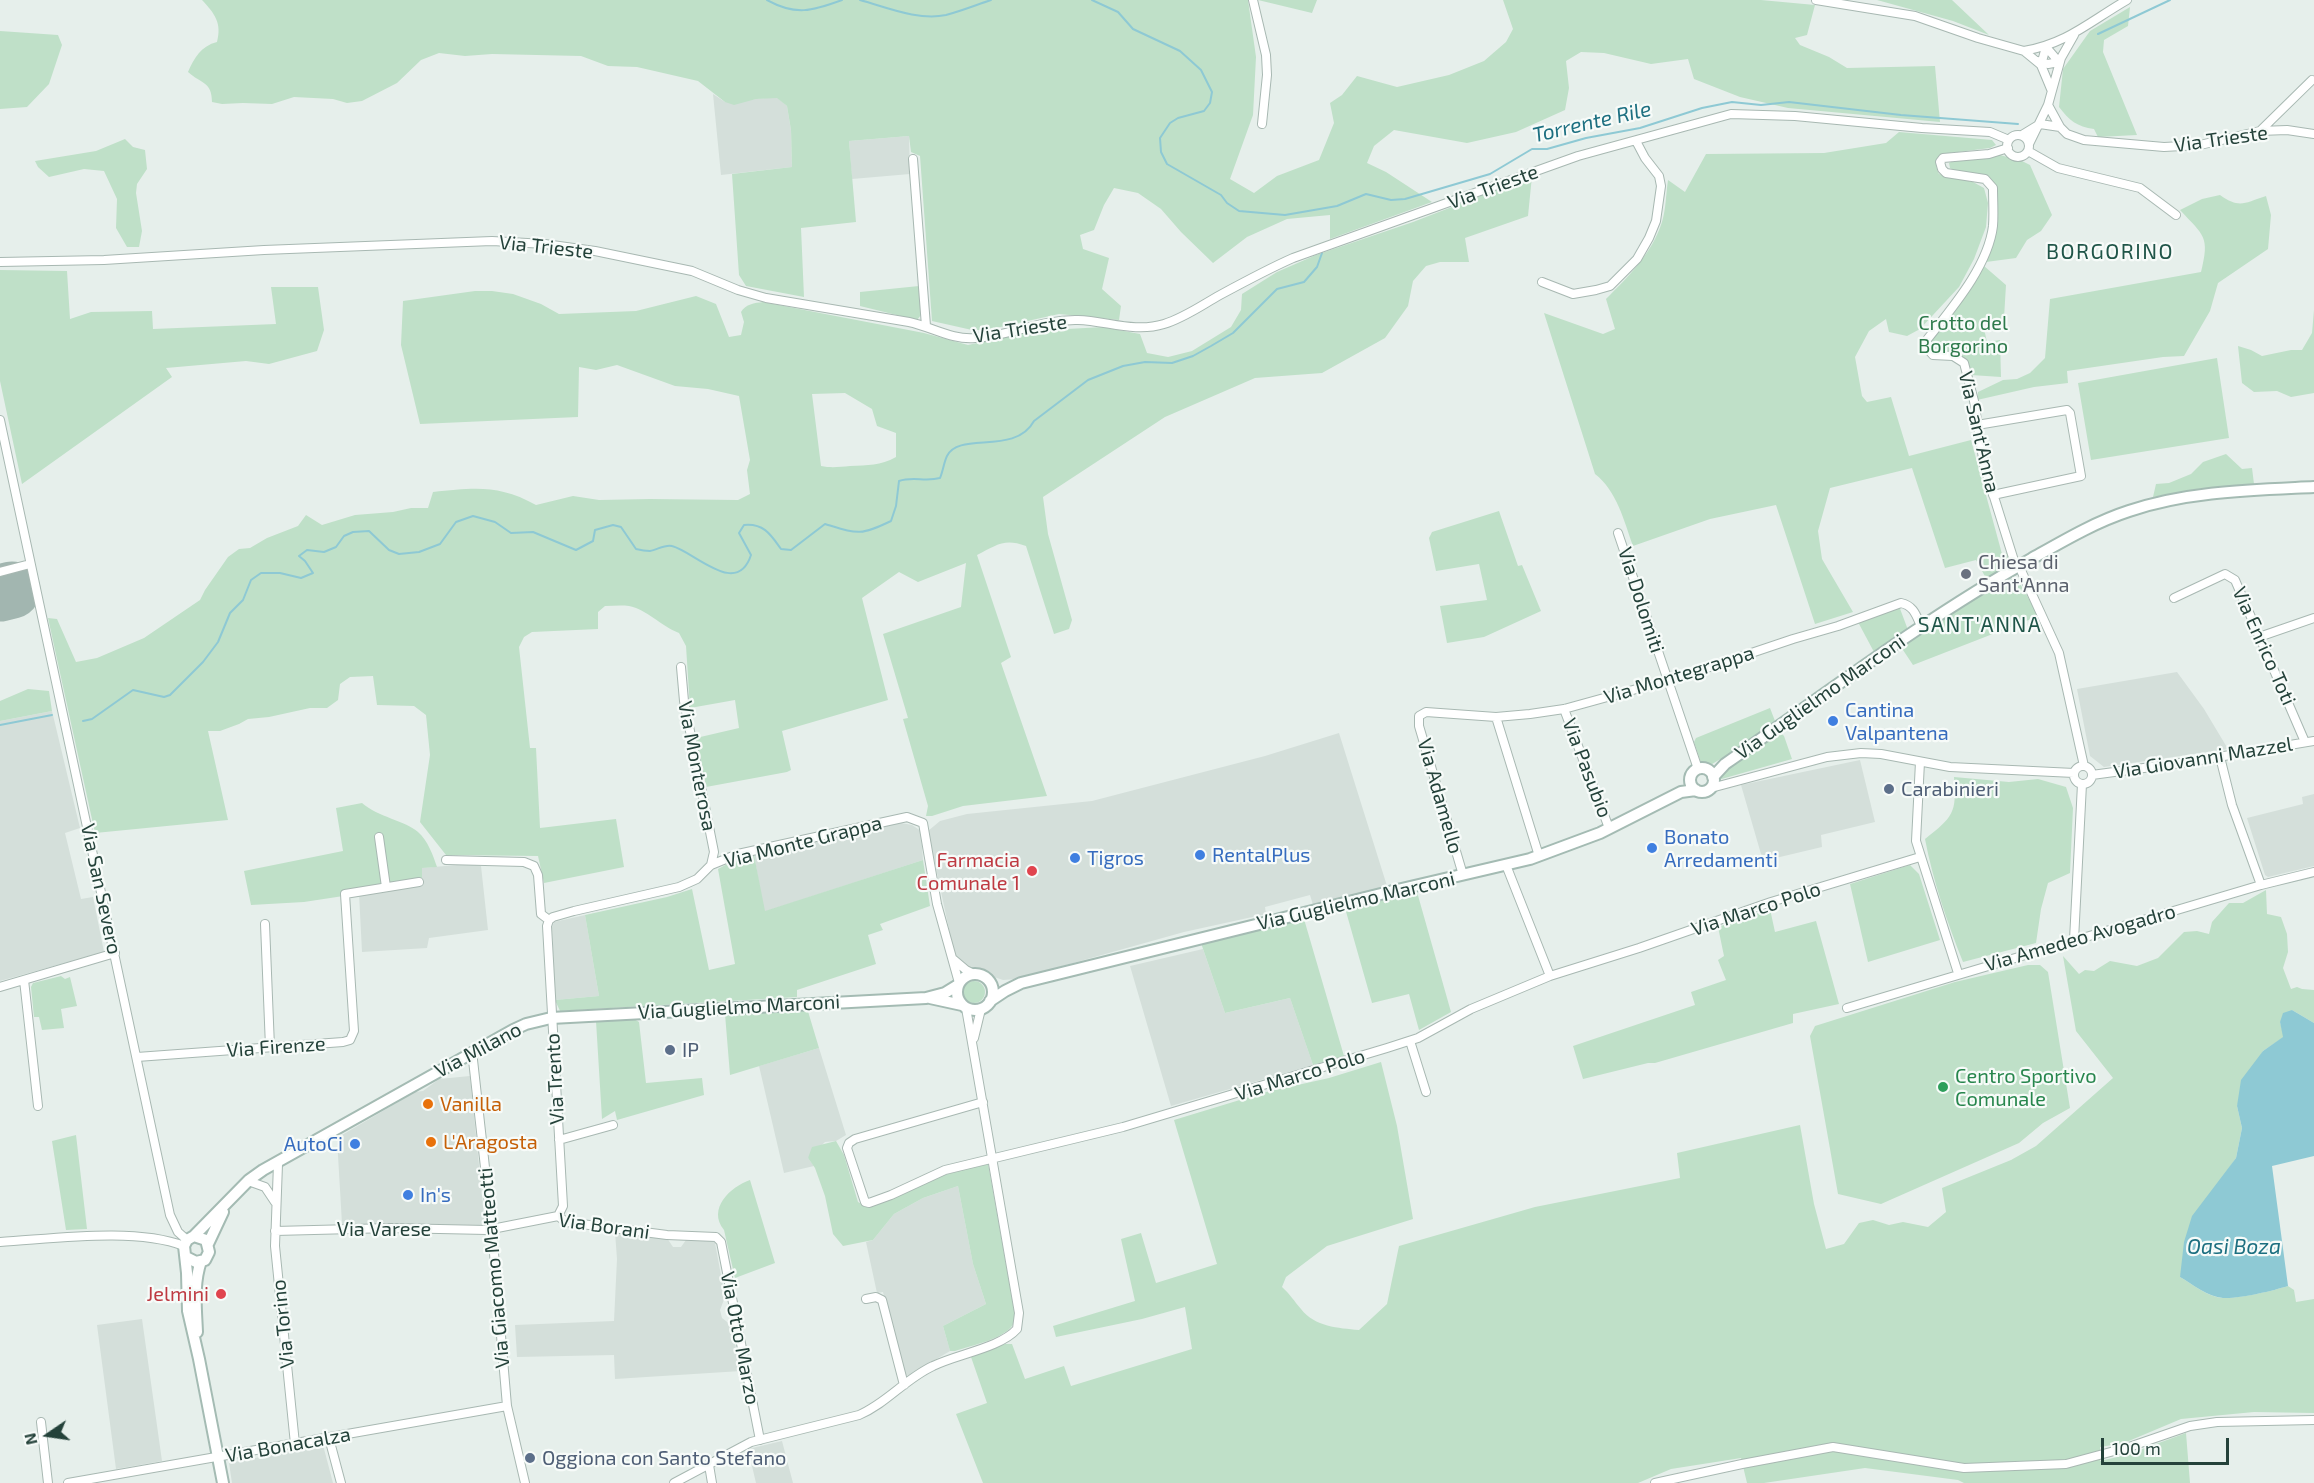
<!DOCTYPE html>
<html>
<head>
<meta charset="utf-8">
<style>
	body { margin:0 }
	#map { position:relative; width:2314px; height:1483px; overflow:hidden; background:#e6efeb; font-family:"Exo 2",sans-serif }
	canvas { display:block }
	.north { position:absolute; left:18px; top:1405px; width:60px; height:60px; -webkit-text-stroke:4px #f7fbf9; paint-order:stroke; rotate:257deg; font-size:16px; font-weight:700; line-height:24px; text-align:center; color:#24423a }
	.north::after { content:''; display:block; margin:auto; width:21px; height:27px; background:#24423a; clip-path:polygon(50% 0,100% 100%,50% 72%,0 100%) }
	.scale { position:absolute; left:2101px; top:1438px; width:128px; height:27px; box-sizing:border-box; border:3px solid #24423a; border-top:0; padding-left:8px; font-size:18px; line-height:21px; white-space:nowrap; color:#24423a; -webkit-text-stroke:4px #f7fbf9; paint-order:stroke }
</style>
</head>
<body>
<div id="map">
<canvas width="2314" height="1483"></canvas>
<div class="north">N</div>
<div class="scale">100 m</div>
</div>
<script>
const ctx = document.querySelector('canvas').getContext('2d');
ctx.lineJoin = 'round';
function fillPath(path, color) { ctx.fillStyle = color; ctx.fill(path, 'evenodd'); }
function strokePath(path, color, width, dash) { ctx.strokeStyle = color; ctx.lineWidth = width; ctx.lineCap = dash ? 'butt' : 'round'; ctx.setLineDash(dash || []); ctx.stroke(path); }
function drawText(font, color, halo, rows, align = 'center') {
  ctx.font = font + ' "Exo 2",sans-serif'; ctx.lineWidth = 4.5; ctx.setLineDash([]); ctx.textBaseline = 'middle'; ctx.strokeStyle = halo; ctx.fillStyle = color; for (const [text, x, y, turn = 0] of rows) {
    ctx.save(); ctx.translate(x, y); ctx.rotate((+turn || 0) * Math.PI / 180); ctx.textAlign = isNaN(turn) ? turn : align; if (halo) ctx.strokeText(text, 0, 0); ctx.fillText(text, 0, 0); ctx.restore();
  }
}
const built = new Path2D(`
	M713,94L725,102L777,97L787,106L791,130L792,167L721,175Z
	M909,136L910,174L852,179L849,141Z
	M2177,672L2204,709L2228,749L2104,767L2090,756L2077,689Z
	M52,711L80,828L65,833L81,899L93,897L104,952L0,981V721Z
	M1339,733L1387,886L1313,905L1310,895L1265,907L1266,914L1184,932L1016,979L1003,980L965,967L955,957L928,831L940,821L967,814L1092,801L1265,756Z
	M1860,760L1875,822L1821,835L1822,847L1763,861L1741,785Z
	M2314,794V866L2268,877L2265,875L2247,818L2303,804L2302,797Z
	M901,823L912,825L921,831L923,860L764,912L754,855Z
	M468,864L481,866L488,930L429,938L427,948L362,952L359,893L422,868Z
	M585,915L599,996L555,1000L552,927L554,922Z
	M1203,949L1225,1013L1290,998L1313,1065L1171,1106L1130,966Z
	M819,1048L846,1135L836,1141L825,1142L808,1158L814,1166L784,1173L759,1066Z
	M470,1076L485,1225L342,1224L337,1138L415,1092L423,1091L439,1079Z
	M958,1186L973,1264L986,1304L943,1326L950,1351L908,1376L903,1374L883,1292L877,1293L866,1242L873,1240L894,1214L923,1198Z
	M615,1232L667,1238L673,1247H681L686,1240L710,1239L715,1243L725,1297L720,1310L722,1318L731,1325L741,1371L615,1379L614,1355L517,1357L515,1325L614,1321L617,1259Z
	M142,1319L162,1461L116,1469L97,1325Z
	M782,1441L793,1483H756L748,1449Z
	M323,1445L333,1483H232L229,1463Z`);
const green = new Path2D(`
	M202,0H1248L1256,57L1253,115L1230,179L1254,193L1277,176L1319,160L1334,123L1330,103L1342,95L1357,76L1397,87L1449,75L1484,61L1506,42L1513,29L1503,0H1761L1815,5L1807,35L1795,38L1800,45L1829,57L1847,68L1935,66L1940,122L1788,108L1740,97L1694,79L1688,59L1651,64L1604,53L1581,52L1566,61L1569,88L1565,110L1516,132L1467,143L1394,130L1374,146L1367,163L1386,172L1432,202L1330,239V215L1287,219L1247,237L1213,263L1181,232L1161,209L1138,193L1114,188L1104,205L1094,230L1080,235L1083,249L1109,258L1102,289L1121,306L1119,320L1059,314L987,330H972L932,321L920,156L911,152L909,136L849,141L856,222L801,228L804,297L746,286L739,275L732,174L792,167L791,130L787,106L777,98L756,99L734,105L725,102L698,81L637,67L608,66L581,56L492,54L465,56L439,53L421,60L397,83L362,101L347,103L333,99L294,97L272,104L243,103L222,104L212,102C212,81 201,84 188,72C194,58 201,46 217,42C222,23 215,14 202,0Z
	M1258,0H1317L1312,13Z
	M1877,0H1952L1989,35L1953,21Z
	M2130,7L2128,26L2104,40L2103,52L2137,135L2098,137L2094,129C2077,127 2069,120 2059,107L2063,69L2090,31Z
	M0,31L58,35L62,45L49,84L27,107L0,109Z
	M1899,132L1992,140L1996,145L1990,148L1942,154C1936,162 1935,166 1939,174L1973,182L1984,188L1988,203L1986,227L1974,259L1959,287L1920,329L1907,336L1889,332L1886,319L1869,331L1855,357L1862,396L1867,402L1891,397L1909,456L1971,440L2002,554L2007,553L2011,563L2009,567L1987,580L1976,560L1945,568L1912,468L1830,488L1818,531L1822,559L1853,612L1815,624L1776,505L1710,519L1633,546C1624,521 1617,491 1595,474L1544,313L1603,334L1615,329L1606,299C1629,276 1652,253 1662,222C1666,209 1666,193 1668,180L1685,192L1706,154L1824,153L1886,143Z
	M125,139L133,147L145,150L147,169L137,184L136,193L142,231L139,247H127L116,228L117,199L104,171L84,169L49,177L38,167L35,161L96,151Z
	M2000,155L2022,161L2030,165L2052,215L2041,231L2027,240L2016,258L1986,262C1997,232 1999,216 1996,185L1983,174L1957,172L1950,168L1949,163L1953,161Z
	M1532,176L1528,216L1465,238L1469,262H1440L1426,266L1413,281L1408,306L1385,338L1322,373L1255,378L1165,417L1043,497L1048,534L1072,620L1069,629L1054,634L1026,546C1004,538 997,545 977,555L1011,657L1001,663L1047,796L963,806L932,816H926L928,806L903,719L908,718L883,634L961,607L966,563L918,582L899,572L862,598L888,700L782,731L791,770L787,772L706,787L696,738L739,728L735,700L690,708L686,646L679,633C661,626 646,609 629,606C621,605 613,606 605,606L598,612V629L532,632L524,637L519,647L530,748H536L540,828L616,819L624,867L544,883L538,856L446,855L420,822L430,755L426,715L414,706L377,705L373,676L350,677L340,684L338,700L327,708H310L269,717L248,719L239,724L220,731H208L228,820L95,833L48,618L57,619L76,662L97,658L144,638L200,600L205,590L228,557L239,549L250,548L267,538L298,526L306,515L322,525L355,515L393,512L411,508H428L433,492C474,488 498,484 536,505L573,496L599,500L650,499L738,500L750,494L747,470L750,460L739,396L708,389L675,386L617,365L596,370L579,367L578,417L420,424L401,345L403,301L475,291H492L513,294L541,304L559,314L636,311L696,296L716,304L729,337L741,335L744,322L741,312C746,304 754,303 763,302L924,333L968,345L1032,331L1103,327L1140,334L1147,353L1168,357L1192,351L1231,327L1241,310L1242,294L1277,272L1316,255L1413,222ZM845,393L872,409L877,426L896,433V457C880,466 868,465 850,466C839,467 831,468 821,466L812,394Z
	M2220,195C2240,209 2244,203 2266,196L2271,215L2268,249L2218,283L2210,311L2184,356L2163,357L2067,371L2068,383L2034,387L1977,400L1978,392L2003,380L2017,379L2030,373L2045,358L2050,299L2201,272C2210,236 2204,236 2180,210L2202,199Z
	M1984,266L2006,285L2004,318L1983,324L1987,342L2000,340L2001,377L1971,375L1965,361L1933,352L1928,346V343L1968,291Z
	M0,270L67,271L70,319L91,312L152,311L153,329L276,324L271,287H318L324,330L317,351L269,364L246,361L166,368L172,377L22,484L0,381Z
	M919,286L921,315L917,320L860,306V292Z
	M2314,310V393L2291,397L2277,391L2254,392L2242,383L2238,346L2251,350L2262,356L2291,350H2302L2312,333Z
	M2217,358L2229,438L2091,460L2078,383Z
	M2226,454L2242,469L2252,468L2254,484L2197,489L2153,497L2156,484L2169,483L2191,474L2203,462Z
	M1499,511L1518,566L1522,565L1541,611L1484,637L1447,643L1440,606L1487,600L1479,564L1436,571L1429,538L1432,532Z
	M2016,577L2039,616L1913,665L1901,647L1976,597Z
	M1899,606L1908,630L1874,652L1858,622Z
	M28,689L49,691L52,711L0,721V701Z
	M1770,708L1775,721L1743,745L1709,766H1702L1694,742L1696,738Z
	M1780,732L1784,736L1792,759L1718,780L1716,776Z
	M1954,777L2009,782L2038,779L2066,787L2073,808L2070,873L2048,883L2041,909L2036,943L1963,962C1947,922 1933,881 1925,839C1953,817 1957,813 1954,777Z
	M362,803C378,817 406,821 418,832C428,841 433,855 437,867L422,868V884L304,902L251,905L244,871L343,851L336,808Z
	M754,855L765,911L923,860L930,906L880,924L883,930L868,935L876,964L797,990V997L560,1011L555,1000L599,996L585,915L667,897L692,889L709,970L735,964L718,869L738,858Z
	M1910,865L1919,874L1940,940L1868,962L1850,884Z
	M2266,890L2267,914L2281,917L2287,934L2288,952L2283,968L2291,989L2297,987L2302,989L2314,990V1023L2292,1010L2280,1022L2284,1037L2263,1051L2237,1106L2242,1128L2236,1158L2216,1188L2180,1277C2192,1284 2208,1297 2222,1298C2238,1299 2272,1291 2288,1286L2294,1290L2296,1302L2314,1299V1413L2254,1412L2181,1419L2124,1443L2100,1447V1461L2126,1455L2186,1433L2190,1483H1964L1958,1480L1865,1468L1764,1483H1747L1741,1458L1671,1469L1638,1483H983L956,1414L987,1403L971,1357L1005,1344H1012L1025,1379L1064,1366L1071,1386L1192,1349L1185,1307L1142,1319L1056,1337L1053,1326L1135,1301L1121,1239L1141,1233L1156,1283L1217,1264L1174,1120L1266,1092L1329,1078L1381,1062L1397,1126L1413,1219L1327,1246L1286,1277L1282,1287C1290,1294 1294,1301 1301,1309C1315,1327 1338,1328 1359,1330L1387,1304L1399,1246L1535,1207L1680,1178L1677,1153L1800,1125L1814,1204L1826,1249L1844,1244L1859,1223L1873,1220L1889,1225L1903,1222L1928,1227L1946,1212L1942,1188L2011,1160L2036,1146L2113,1078L2076,1031L2063,956L2079,974L2085,970L2094,971L2110,961L2137,966L2158,958L2184,932L2197,931L2209,934L2212,922L2229,903H2243Z
	M1417,892L1451,1012L1419,1030L1409,994L1372,1003L1345,908Z
	M1770,909L1775,932L1816,921L1839,1004L1793,1014V1023L1655,1063H1648L1583,1079L1573,1046L1695,1005L1691,992L1726,980L1718,960L1724,956L1718,927Z
	M1304,919L1344,1056L1313,1065L1290,998L1225,1013L1201,943Z
	M2028,965H2040L2048,972L2070,1108L2043,1123L2019,1143L1881,1204L1838,1194L1810,1036L1815,1026L1955,982Z
	M61,976L65,979L70,977L77,1006L61,1009L64,1028L42,1030L39,1017H34L31,987L33,983Z
	M963 992a11 11 0 1 1 22 0a11 11 0 1 1-22 0Z
	M807,1008L819,1048L730,1075L725,1014Z
	M634,1019L639,1022L646,1083L702,1078L704,1095L617,1120L615,1111L602,1119L596,1021Z
	M76,1135L87,1229L66,1230L52,1141Z
	M836,1141L844,1155L858,1202L869,1208L944,1175L988,1163L1013,1304C1014,1310 1016,1317 1014,1322C1009,1338 970,1346 955,1351H950L943,1326L986,1304L973,1264L958,1186L923,1198L894,1214L873,1240L843,1246L833,1234L825,1196L815,1168L808,1158L812,1147Z
	M750,1180L775,1263L735,1278L724,1230C707,1209 730,1187 750,1180Z`);
const water = new Path2D(`
	M2292,1010L2314,1023V1156L2272,1166L2288,1286C2272,1291 2239,1299 2223,1298C2208,1297 2192,1284 2180,1277L2184,1242L2192,1216L2236,1158L2242,1128L2237,1106L2241,1080L2263,1051L2283,1037L2280,1022L2283,1013Z`);
const stream = new Path2D(`
	M767,0C796,16 812,11 842,0
	M860,0C886,7 918,21 946,15C961,11 976,5 991,0
	M1092,0L1118,12L1133,29L1180,51L1201,70L1212,92L1210,103L1204,111L1178,118L1170,123L1160,138L1161,152L1167,164L1221,195L1227,203L1239,211L1285,215L1337,206L1366,194L1391,200L1405,199L1490,174L1532,149H1547L1586,138L1640,128L1702,108L1732,102L1761,105L1789,102L1901,115L2018,124
	M2098,34L2170,0
	M83,721L92,719L133,690L164,697L170,695L203,662L218,642L230,613L243,600L251,580L261,573H280L301,578L313,573L305,561L299,556L307,550L324,552L336,547L344,536L353,532L369,531L389,550L399,554L419,552L440,544L456,522L473,516L495,522L511,533L533,532L576,550L593,541L595,530L613,525L621,527L636,549C640,550 645,551 650,551C657,550 665,544 672,546C695,552 737,598 751,555L739,533L744,525C764,523 771,535 781,549L791,550L825,524C858,534 860,536 891,521L896,506L899,481C913,476 925,482 940,478C943,471 944,462 947,456C959,431 1015,456 1034,421L1088,380L1123,366L1145,362L1172,363L1193,356L1211,346L1233,333L1277,289L1304,282L1317,267L1322,253
	M0,725L52,715`);
const runway = new Path2D(`
	M0,593L12,590`);
const street = new Path2D(`
	M1253,0L1266,55L1267,75L1262,124
	M1816,0L1915,16L1978,38L2024,51L2041,65L2051,89
	M2024,51C2068,43 2089,22 2127,0
	M2038,61L2048,64L2059,62
	M2041,65L2046,47L2059,62
	M2048,105L2060,127
	M2260,131L2312,80
	M2022,135L2040,124L2060,127L2067,134L2084,140L2164,147L2200,145L2260,131L2287,130L2314,134
	M2007 146a11 11 0 1 1 22 0a11 11 0 1 1-22 0Z
	M2029,144L2048,105L2061,58L2074,35
	M2008,148L1989,154L1943,158L1940,162L1942,169L1946,173L1985,179L1993,188C1993,201 1994,214 1993,226C1988,267 1951,309 1926,341V347L1933,355L1953,356L1964,363L1974,401L1984,465L2016,567
	M2028,151L2058,168L2140,188L2176,215
	M913,159L926,326
	M0,262L104,260L264,250L492,241L545,244L595,251L692,271L738,290L766,298L909,322C932,327 952,340 975,338C1010,336 1042,319 1078,320C1107,321 1135,333 1164,324C1184,318 1202,305 1220,295C1244,282 1268,269 1293,258L1578,156L1731,114L1795,116L1922,128L1990,132L2009,140
	M1542,282L1573,294L1596,290L1610,286L1637,259L1649,238L1656,221L1661,186L1659,176L1645,158L1636,141
	M0,420L170,1215L178,1232L187,1240
	M1977,425L2067,410L2070,413L2081,476L1993,495
	M1618,533L1698,769
	M2019,566L2059,653L2084,766
	M0,572L30,564
	M2174,598L2225,574L2235,580L2305,742
	M2259,637L2314,618
	M681,667L684,701L714,852L711,865
	M1564,709L1609,828
	M1496,717L1539,856
	M2220,757L2232,805L2261,885
	M1920,762L1916,841L1958,973
	M2074 775a9 9 0 1 1 18 0a9 9 0 1 1-18 0Z
	M2092,775L2188,762L2314,741
	M1711,788L1827,757L1861,753L1881,754L1950,767L2074,773
	M379,837L386,887
	M446,860L524,862L534,866L538,875L541,914L549,920L547,926L563,1206L558,1216
	M1506,865L1550,976
	M1463,875L1419,726V716L1426,712L1496,717L1530,714L1564,709L1680,677L1793,639L1838,626L1901,603C1914,606 1916,615 1921,626
	M549,920L553,917L574,911L679,887L697,879L711,865L738,854L907,817L923,823L937,904L959,983
	M265,924L270,1047
	M2074,940L2082,784
	M953,959L966,970L974,974
	M24,980L38,1106
	M0,987L115,953
	M1847,1008L2261,885L2314,872
	M974,1038L981,1009
	M1410,1041L1426,1092
	M472,1051L492,1230L507,1406L525,1483
	M137,1057L343,1042L350,1040L354,1031L345,894L419,882
	M983,1102L855,1139L849,1143L847,1148L865,1202L869,1203L891,1195L945,1170L1123,1127L1387,1048L1418,1038L1471,1009L1550,976L1639,948L1771,902L1920,857
	M559,1140L613,1125
	M278,1164L275,1246L295,1444
	M251,1182L265,1187L275,1202
	M275,1231L392,1228L487,1230L558,1216L566,1222L667,1235L716,1237L721,1242L760,1440
	M0,1242C53,1239 135,1227 184,1246
	M866,1299L876,1297L882,1300L904,1385
	M41,1422L48,1483
	M329,1438L341,1483
	M709,1465L712,1483
	M68,1483L507,1406
	M674,1483L751,1442L859,1415C887,1403 905,1379 933,1366C957,1354 1000,1348 1017,1329L1019,1313L966,1008
	M1655,1483L1742,1464L1833,1447L1964,1468L2066,1464L2129,1447L2190,1426L2217,1422L2314,1420`);
const secondary = new Path2D(`
	M1690 780a12 12 0 1 1 24 0a12 12 0 1 1-24 0Z
	M1713,777L1725,764C1826,694 1924,619 2031,559C2063,541 2095,522 2129,511C2188,491 2253,490 2314,487
	M957 992a18 18 0 1 1 36 0a18 18 0 1 1-36 0Z
	M930,998L962,1005
	M990,1001L1005,991L1021,983L1393,891L1530,859L1600,833L1681,792L1696,790
	M194,1236L249,1180L263,1170L513,1030L526,1024L551,1018L926,998L945,993L958,985
	M208,1244L223,1212
	M186,1257L196,1262L205,1260L209,1252L206,1240L194,1236L187,1240L184,1246L187,1273L188,1311L199,1359L223,1483
	M197,1332C196,1308 193,1284 201,1261`);
const markers = [
	[1966,574,6,"#6b7280"],
	[1833,721,6,"#3f7fe0"],
	[1889,789,6,"#5c6f8a"],
	[1652,848,6,"#3f7fe0"],
	[1200,855,6,"#3f7fe0"],
	[1075,858,6,"#3f7fe0"],
	[1032,871,6,"#e0444e"],
	[670,1050,6,"#5c6f8a"],
	[1943,1087,6,"#2e9e5b"],
	[428,1104,6,"#e8710a"],
	[431,1142,6,"#e8710a"],
	[355,1144,6,"#3f7fe0"],
	[408,1195,6,"#3f7fe0"],
	[221,1294,6,"#e0444e"],
	[530,1458,6,"#5c6f8a"]
];
const streetNames = [
	["Via Trieste",2221,139,-8],
	["Via Trieste",1493,187,-20],
	["Via Trieste",546,247,6],
	["Via Trieste",1020,329,-9],
	["Via Sant'Anna",1979,432,77],
	["Via Dolomiti",1641,600,72],
	["Via Enrico Toti",2264,646,66],
	["Via Montegrappa",1679,675,-17],
	["Via Guglielmo Marconi",1820,697,-35],
	["Via Giovanni Mazzel",2203,758,-9],
	["Via Monterosa",697,766,79],
	["Via Pasubio",1587,768,69],
	["Via Adamello",1440,796,74],
	["Via Monte Grappa",803,842,-14],
	["Via San Severo",101,889,78],
	["Via Guglielmo Marconi",1356,901,-13],
	["Via Marco Polo",1756,909,-18],
	["Via Amedeo Avogadro",2080,938,-16],
	["Via Guglielmo Marconi",739,1007,-3],
	["Via Firenze",276,1047,-4],
	["Via Milano",478,1050,-28],
	["Via Marco Polo",1300,1075,-17],
	["Via Trento",555,1079,-93],
	["Via Borani",604,1226,8],
	["Via Varese",384,1229],
	["Via Giacomo Matteotti",494,1268,-95],
	["Via Torino",283,1324,-96],
	["Via Otto Marzo",740,1338,79],
	["Via Bonacalza",288,1445,-10]
];
const parkNames = [
	["Crotto del",1963,323],
	["Borgorino",1963,346]
];
const worshipNames = [
	["Chiesa di",1978,562],
	["Sant'Anna",1978,585]
];
const shopNames = [
	["Cantina",1845,710],
	["Valpantena",1845,733],
	["Bonato",1664,837],
	["Arredamenti",1664,860],
	["RentalPlus",1212,855],
	["Tigros",1087,858],
	["AutoCi",343,1144,"right"],
	["In's",420,1195]
];
const serviceNames = [
	["Carabinieri",1901,789],
	["IP",682,1050],
	["Oggiona con Santo Stefano",542,1458]
];
const healthNames = [
	["Farmacia",1020,860],
	["Comunale 1",1020,883],
	["Jelmini",209,1294]
];
const leisureNames = [
	["Centro Sportivo",1955,1076],
	["Comunale",1955,1099]
];
const foodNames = [
	["Vanilla",440,1104],
	["L'Aragosta",443,1142]
];
const waterNames = [
	["Torrente Rile",1592,122,-13],
	["Oasi Boza",2234,1247]
];
const neighbourhoodNames = [
	["BORGORINO",2110,252],
	["SANT'ANNA",1980,625]
];
fillPath(built, '#d4dfda');
fillPath(green, '#bfe0c8');
fillPath(water, '#8ec9d4');
strokePath(stream, '#8ec9d4', 2);
strokePath(runway, '#a2b6b0', 57);
strokePath(street, '#a8b8b2', 10);
strokePath(secondary, '#a4bbb3', 14);
strokePath(street, '#fff', 8);
strokePath(secondary, '#fff', 10);
for (const [x, y, r, color] of markers) { const dot = new Path2D(); dot.arc(x, y, r, 0, 2 * Math.PI); ctx.fillStyle = color; ctx.fill(dot); strokePath(dot, '#f7fbf9', 2); }
drawText('20px', '#24423a', '#f7fbf9', streetNames);
drawText('20px', '#2d7a4b', '#f7fbf9', parkNames);
drawText('20px', '#5b616d', '#f7fbf9', worshipNames, 'left');
drawText('20px', '#366cbe', '#f7fbf9', shopNames, 'left');
drawText('20px', '#4e5e75', '#f7fbf9', serviceNames, 'left');
drawText('20px', '#be3a42', '#f7fbf9', healthNames, 'right');
drawText('20px', '#27864d', '#f7fbf9', leisureNames, 'left');
drawText('20px', '#c56008', '#f7fbf9', foodNames, 'left');
drawText('italic 21px', '#1c6f80', '#f7fbf9', waterNames);
ctx.letterSpacing = '1.5px';
drawText('21px', '#1f5548', '#f7fbf9', neighbourhoodNames);
ctx.letterSpacing = '0px';
</script>
</body>
</html>
